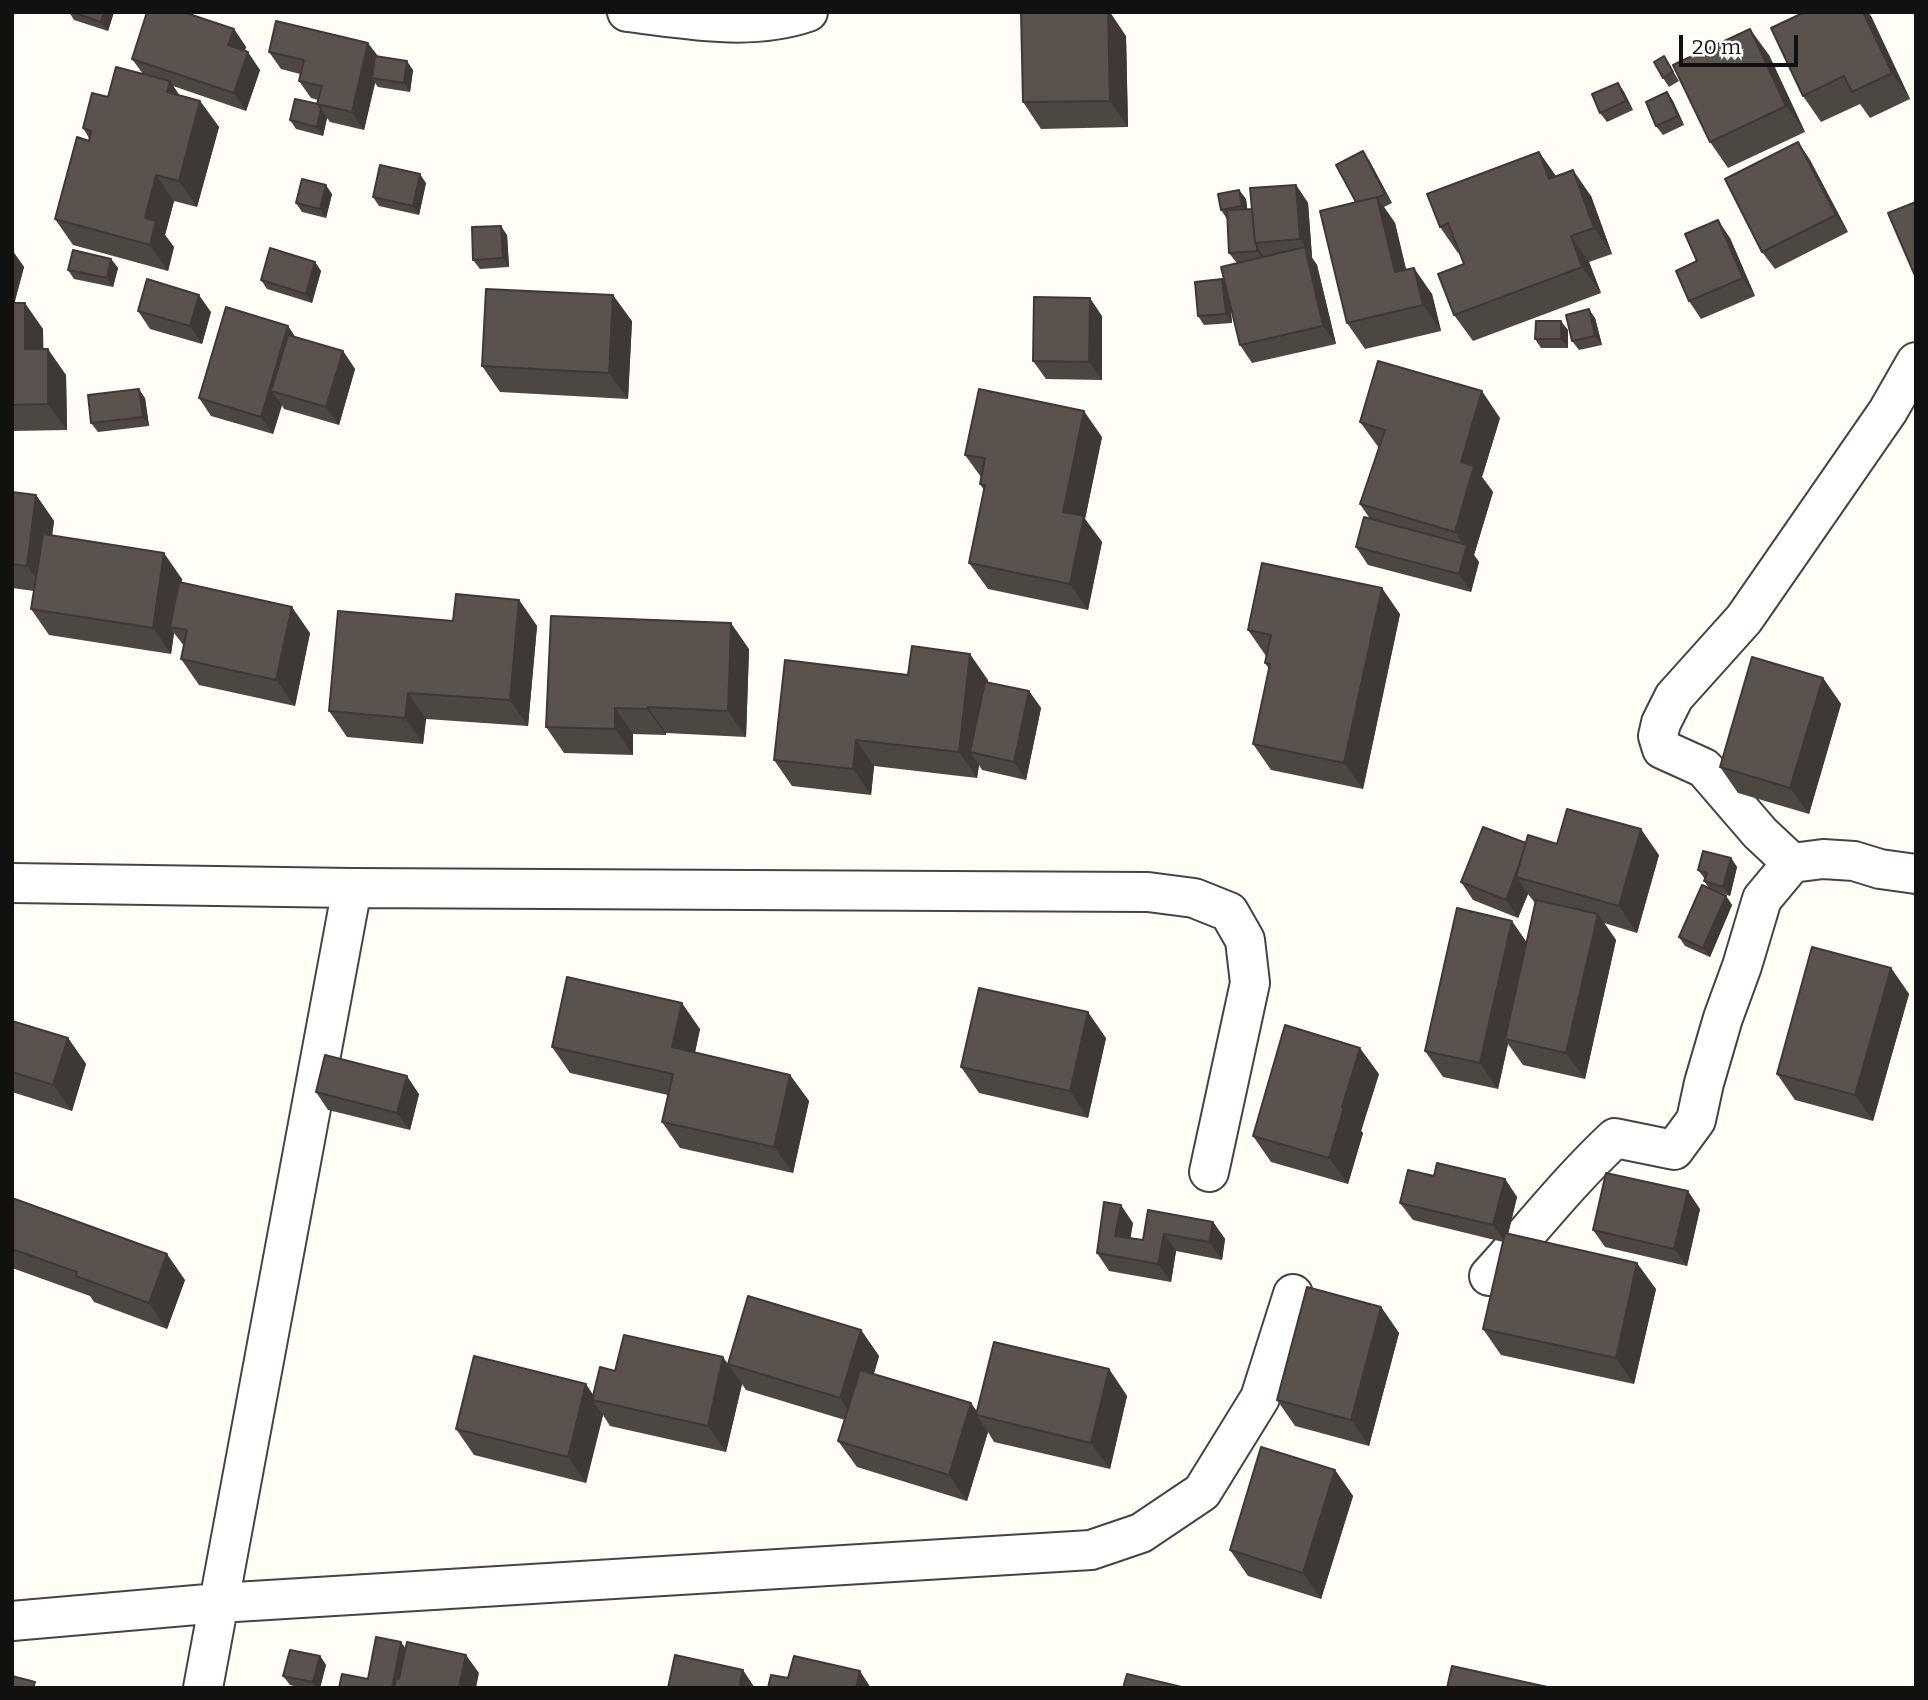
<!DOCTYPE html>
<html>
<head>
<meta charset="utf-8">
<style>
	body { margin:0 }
	#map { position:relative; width:1928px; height:1700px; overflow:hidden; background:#fffdf5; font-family:Bitter,serif }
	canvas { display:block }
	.frame { position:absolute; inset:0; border:14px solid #111; pointer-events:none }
	.scale { position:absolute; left:1679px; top:35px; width:119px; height:32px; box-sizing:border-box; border:4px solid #111; border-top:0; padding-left:9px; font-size:21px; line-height:24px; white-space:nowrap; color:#111; -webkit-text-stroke:5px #fff; paint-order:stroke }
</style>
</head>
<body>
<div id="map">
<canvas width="1928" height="1700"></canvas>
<div class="frame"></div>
<div class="scale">20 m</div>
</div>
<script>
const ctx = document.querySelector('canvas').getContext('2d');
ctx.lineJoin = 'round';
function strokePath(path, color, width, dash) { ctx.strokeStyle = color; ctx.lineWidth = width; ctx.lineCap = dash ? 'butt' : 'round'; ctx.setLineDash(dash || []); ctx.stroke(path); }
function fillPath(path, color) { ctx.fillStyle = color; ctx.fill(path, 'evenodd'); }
const minor = new Path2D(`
	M1792,863L1760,833L1704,768L1662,749L1658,736L1661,723L1674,697L1744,619L1888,411L1916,362
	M12,883L352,888L1148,892L1194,898L1229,912L1245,940L1250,983L1209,1172
	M1489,1276C1531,1230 1569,1181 1615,1138L1674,1150L1696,1120L1704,1083L1723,1018L1742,966L1762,899L1792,863L1823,859L1854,861L1880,869L1916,874
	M12,1621L219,1603L1091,1550L1141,1533L1202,1492L1260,1398L1293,1294
	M203,1688L352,888`);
const tertiary = new Path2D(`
	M627,12C686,19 750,32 808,12`);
const wall = new Path2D(`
	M69,12H114L108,31L74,20Z
	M1871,16L1910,99L1870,118L1860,104L1821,122L1803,96Z
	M234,29L246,47L245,51L260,70L246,111L173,86L179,95L200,101L219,127L197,207L174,201L165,235L174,247L168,271L73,245L55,219L89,141V138L83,128L108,97L143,74L132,59Z
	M1126,36L1128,127L1041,129L1023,102Z
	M269,52L378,56L413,70L410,92L378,87L375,83L364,130L330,122L327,118L323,136L296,129L290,120L318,104V100L311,98L299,81L300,74L281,69Z
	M1769,55L1805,132L1728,168L1710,142Z
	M1664,56L1679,81L1669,87L1663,78Z
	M1618,83L1624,92L1633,110L1607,122L1600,113Z
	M1667,92L1673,101L1684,125L1663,135L1656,126Z
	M1798,142L1810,160L1848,232L1775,269L1762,252Z
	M1539,152L1556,176L1591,196L1612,254L1589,262L1601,293L1473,341L1454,315L1464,264L1460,252L1458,253L1440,227Z
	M1369,160L1392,203L1384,207L1395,223L1406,270L1432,294L1441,331L1365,349L1347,323L1356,202Z
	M426,183L419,215L379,206L373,197Z
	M1296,185L1308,203L1312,257H1311L1317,265L1336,344L1252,363L1240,345L1230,303L1232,323L1204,325L1198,316L1242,262H1236L1229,253L1227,219L1221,210L1239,190L1246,199L1247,209H1252Z
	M332,194L326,218L302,212L296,203Z
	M507,235L509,267L480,269L473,260Z
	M1730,238L1755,296L1701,319L1689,301L1697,261Z
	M12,250L24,267L14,303L43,329V349L66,375L67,430L12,431Z
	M111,259L118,268L113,287L74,279L68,270Z
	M315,262L321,271L312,303L267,289L261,280Z
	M138,311L211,312L202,344L150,329Z
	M1102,316V380L1046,379L1033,361Z
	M1595,318L1602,345L1579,350L1572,341Z
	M632,321L628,399L500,392L482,366Z
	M288,326L295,337L343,351L355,369L339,425L284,409L282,405L273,434L211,416L199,398Z
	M1568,330V348H1541L1535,339Z
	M145,398L149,426L98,432L91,423Z
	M1500,418L1482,477L1493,492L1474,555L1479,562L1471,592L1368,565L1356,547L1370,519L1360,504L1379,448L1360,422Z
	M1102,437L1085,519L1102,542L1088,610L988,589L969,563L984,490L980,484L981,477L965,455Z
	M12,492L36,495L54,521L52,535L182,579V583L310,633L295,706L199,685L181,659L184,646L174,633L171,654L49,635L31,609L34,591L12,588Z
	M519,600L537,626L528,726L426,719L423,744L347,737L329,711L453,621Z
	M1400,614L1363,789L1271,770L1253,744L1269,669L1265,663L1266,656L1248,630Z
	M749,649L746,737L666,733V735L633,734V755L564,753L546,727Z
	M908,675L988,680V682L1029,691L1041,708L1026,780L982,770L979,765L977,778L874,766L871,795L792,786L774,760Z
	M1823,678L1841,704L1809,814L1738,793L1720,767Z
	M1526,843L1557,844L1659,855L1637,933L1604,923L1616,940L1585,1079L1523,1065L1508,1044L1498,1089L1443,1077L1425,1051L1527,942L1535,903L1528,894L1518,918L1473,900L1461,882Z
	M1731,858L1737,867L1730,896L1718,892L1726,896L1732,905L1710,957L1685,946L1679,937L1709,888L1704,881L1705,879L1698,870Z
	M1891,968L1909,994L1873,1121L1795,1100L1777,1074Z
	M12,1021L68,1038L86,1064L72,1111L12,1092Z
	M700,1029L695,1053L790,1075L809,1101L793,1173L680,1148L662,1122L668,1095L570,1073L552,1047Z
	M1106,1038L1088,1118L979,1093L961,1067Z
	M1379,1074L1361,1131L1363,1133L1348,1184L1271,1162L1253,1136Z
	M316,1092L419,1094L410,1130L328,1110Z
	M1434,1176L1505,1179L1517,1197L1508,1234L1656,1289L1634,1384L1501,1355L1483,1329L1503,1242L1413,1220L1400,1203Z
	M12,1198L185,1280L167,1329L94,1302L90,1296L12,1268Z
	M1700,1209L1687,1266L1605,1247L1593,1230Z
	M1148,1210L1213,1222L1225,1239L1222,1260L1176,1251L1171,1282L1109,1271L1097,1253L1133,1223L1130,1238L1143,1240Z
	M1381,1307L1399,1333L1369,1446L1295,1426L1277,1400Z
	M861,1330L879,1356L874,1374L971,1403L977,1412L1109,1369L1127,1396L1110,1469L994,1442L988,1432L967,1501L857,1467L838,1441L845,1420L746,1390L742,1384L726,1452L610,1426L603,1415L586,1483L474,1455L456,1429L593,1395L615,1371L728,1364Z
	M1335,1470L1353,1496L1321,1599L1248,1576L1230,1550Z
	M320,1656L326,1665L320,1688H303L290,1685L283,1676Z`);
const shadedWall = new Path2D(`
	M104,12H114L108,31L101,22Z
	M1108,12H1110L1126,36L1128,127L1110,101Z
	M1863,12H1868L1871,16L1910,99L1892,73Z
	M234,29L246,47L240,63L228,45Z
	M1750,29L1769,55L1805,132L1786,106Z
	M368,43L381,60L372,78L375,83L364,130L352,112Z
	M248,52L260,70L246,111L234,93Z
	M407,61L413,70L410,92L404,83Z
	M170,81L188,108L167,92Z
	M1618,83L1624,92L1633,110L1626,101Z
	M1667,92L1673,101L1684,125L1678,116Z
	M200,101L219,127L197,207L179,181Z
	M321,109L327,118L323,136L317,127Z
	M1798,142L1810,160L1848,232L1836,215Z
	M1363,151L1369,160L1392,203L1385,194Z
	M1539,152L1557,178L1549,179Z
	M1573,170L1591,196L1612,254L1594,228Z
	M420,174L426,183L419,215L413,206Z
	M156,175L174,201L165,235L174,247L168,271L150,245L145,218Z
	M326,185L332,194L326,218L320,209Z
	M1296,185L1308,203L1312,257L1300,239Z
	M1239,190L1246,199L1248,215L1242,206Z
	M1377,197L1395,223L1413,298L1395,272Z
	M1718,220L1730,238L1755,296L1743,278Z
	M501,226L507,235L509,267L503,258Z
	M1571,236L1589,262L1601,293L1582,267Z
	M1257,246L1263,255L1264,260L1257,251Z
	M1305,247L1317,265L1336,344L1323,326Z
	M12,250L24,267L14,305L12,303Z
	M111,259L118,268L113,287L107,278Z
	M315,262L321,271L312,303L306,294Z
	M1414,268L1432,294L1441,331L1423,305Z
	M1222,279L1229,288L1232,323L1226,314Z
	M199,295L211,312L202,344L190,326Z
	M613,295L632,321L628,399L609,373Z
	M1090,298L1102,316V380L1089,362Z
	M25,303L43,329L44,375L25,349Z
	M1589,309L1595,318L1602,345L1595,336Z
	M1561,321L1568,330V348L1561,339Z
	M288,326L300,344L271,391L282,405L273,434L261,417Z
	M48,349L66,375L67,430L48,404Z
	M343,351L355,369L339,425L326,407Z
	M139,389L145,398L149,426L143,417Z
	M1482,391L1500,418L1482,477L1493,492L1474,555L1479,562L1471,592L1459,574L1466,548L1455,532L1461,462Z
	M1084,411L1102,437L1085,519L1102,542L1088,610L1070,584L1063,512Z
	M36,495L54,521L45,592L27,566Z
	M164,553L182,579L175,628L170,627L174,633L171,654L153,628Z
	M1382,588L1400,614L1363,789L1344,763Z
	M519,600L537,626L528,726L510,700Z
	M292,607L310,633L295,706L276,680Z
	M731,623L749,649L746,737L728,711Z
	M970,654L988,680L980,755L970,752L979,765L977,778L959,752Z
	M1823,678L1841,704L1809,814L1790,788Z
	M1029,691L1041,708L1026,780L1014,762Z
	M408,693L426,719L423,744L405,718Z
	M648,707L666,733V735L647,709Z
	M615,708L633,734V755L615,729Z
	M856,740L874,766L871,795L853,769Z
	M1641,829L1659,855L1637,933L1619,906Z
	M1528,844L1516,877L1528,894L1518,918L1506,900Z
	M1731,858L1737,867L1730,896L1723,887Z
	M1726,896L1732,905L1710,957L1703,948Z
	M1598,914L1616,940L1585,1079L1566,1053Z
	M1512,921L1530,947L1505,1039L1508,1044L1498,1089L1480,1063Z
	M1891,968L1909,994L1873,1121L1855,1095Z
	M682,1003L700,1029L690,1074L672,1047Z
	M1088,1012L1106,1038L1088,1118L1070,1091Z
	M68,1038L86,1064L72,1111L53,1085Z
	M1360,1048L1379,1074L1361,1131L1363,1133L1348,1184L1329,1158L1342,1107Z
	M790,1075L809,1101L793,1173L774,1147Z
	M407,1076L419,1094L410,1130L397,1113Z
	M1505,1179L1517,1197L1506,1243L1493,1225Z
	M1688,1191L1700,1209L1687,1266L1674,1249Z
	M1121,1205L1133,1223L1128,1253L1115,1236Z
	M1213,1222L1225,1239L1222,1260L1209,1242Z
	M1164,1234L1176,1251L1171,1282L1158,1264Z
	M167,1254L185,1280L167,1329L149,1303Z
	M1637,1263L1656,1289L1634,1384L1616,1358Z
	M1381,1307L1399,1333L1369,1446L1351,1420Z
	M861,1330L879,1356L858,1424L840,1398Z
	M723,1357L742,1384L726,1452L708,1426Z
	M1109,1369L1127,1396L1110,1469L1091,1443Z
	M586,1384L598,1402L592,1400L603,1415L586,1483L568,1457Z
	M971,1403L980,1416L976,1415L988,1432L967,1501L949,1475Z
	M1335,1470L1353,1496L1321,1599L1303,1573Z
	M401,1642L414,1660L408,1688H392Z
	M466,1655L479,1673L476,1688H459Z
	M320,1656L326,1665L320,1688H317L313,1682Z
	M743,1670L755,1688H739Z
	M860,1671L871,1688H856Z`);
const building = new Path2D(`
	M72,12H104L101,22Z
	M147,12H183L234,29L228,45L248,52L234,93L132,59Z
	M1021,12H1108L1110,101L1023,102Z
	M1805,12H1863L1892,73L1852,92L1844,76L1803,96L1771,28Z
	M276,21L368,43L352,112L317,104L322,86L299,81L304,60L269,52Z
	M1750,29L1786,106L1710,142L1673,65Z
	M375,56L407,61L404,83L372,78Z
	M1664,56L1673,72L1663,78L1654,62Z
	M116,67L170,81L167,92L200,101L179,181L156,175L145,218L156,221L150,245L55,219L77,137L89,141L91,131L83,128L92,93L108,97Z
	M1618,83L1626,101L1600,113L1592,94Z
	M1667,92L1678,116L1656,126L1646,102Z
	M295,99L318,104L321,109L317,127L290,120Z
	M1798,142L1836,215L1762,252L1725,179Z
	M1363,151L1385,194L1377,198V197L1356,202L1336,165Z
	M1539,152L1549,179L1573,170L1594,228L1571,236L1582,267L1454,315L1438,274L1464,264L1448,223L1440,227L1427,194Z
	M380,165L420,174L413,206L373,197Z
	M302,179L326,185L320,209L296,203Z
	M1296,185L1300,239L1255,243L1250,188Z
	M1239,190L1242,206L1221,210L1218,194Z
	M1377,197L1395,272L1414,268L1423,305L1347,323L1320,211Z
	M1916,202V278L1888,213Z
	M1252,209L1255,243L1257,246V251L1229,253L1227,210Z
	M1718,220L1743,278L1689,301L1676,271L1697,261L1685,234Z
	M501,226L503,258L473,260L472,227Z
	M1305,247L1323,326L1240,345L1221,267Z
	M270,248L315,262L306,294L261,280Z
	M73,250L111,259L107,278L68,270Z
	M147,279L199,295L190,326L138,311Z
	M1222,279L1226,314L1198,316L1195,282Z
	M486,289L613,295L609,373L482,366Z
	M1034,297L1090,298L1089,362L1033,361Z
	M12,303H25V349H48V404L12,405Z
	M226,307L288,326L261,417L199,398Z
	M1589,309L1595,336L1572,341L1566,315Z
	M1536,321H1561V339H1535Z
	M288,335L343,351L326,407L271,391Z
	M1378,361L1482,391L1461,462L1474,466L1455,532L1360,504L1385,430L1360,422Z
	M139,389L143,417L91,423L88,395Z
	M979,389L1084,411L1063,512L1084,516L1070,584L969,563L985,485L980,484L985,458L965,455Z
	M12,492L36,495L27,566L12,564Z
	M1364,517L1467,545L1459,574L1356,547Z
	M43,534L164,553L153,628L31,609Z
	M1262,563L1382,588L1344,763L1253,744L1270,664L1265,663L1271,635L1248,630Z
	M179,582L292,607L276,680L181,659L187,630L170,627Z
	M456,594L519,600L510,700L408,693L405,718L329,711L338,611L453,621Z
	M551,616L731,623L728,711L648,707L647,709L615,708V729L546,727Z
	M912,646L970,654L959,752L856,740L853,769L774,760L785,660L908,675Z
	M1752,657L1823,678L1790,788L1720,767Z
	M985,682L1029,691L1014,762L970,752Z
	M1567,809L1641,829L1619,906L1516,877L1528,835L1557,844Z
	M1483,827L1526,843L1518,868L1506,900L1461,882Z
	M1703,851L1731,858L1723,887L1704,881L1707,873L1698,870Z
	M1702,885L1726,896L1703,948L1679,937Z
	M1536,900L1598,914L1566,1053L1505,1039Z
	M1457,908L1512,921L1480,1063L1425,1051Z
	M1812,947L1891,968L1855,1095L1777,1074Z
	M567,977L682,1003L672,1047L790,1075L774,1147L662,1122L673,1074L552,1047Z
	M979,988L1088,1012L1070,1091L961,1067Z
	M12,1021L68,1038L53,1085L12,1072Z
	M1285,1025L1360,1048L1342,1107H1344L1329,1158L1253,1136Z
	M325,1055L407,1076L397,1113L316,1092Z
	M1437,1163L1505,1179L1493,1225L1400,1203L1408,1170L1434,1176Z
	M1606,1173L1688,1191L1674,1249L1593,1230Z
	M12,1198L167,1254L149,1303L76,1276L77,1272L12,1249Z
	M1104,1202L1121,1205L1115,1236L1143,1240L1148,1210L1213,1222L1209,1242L1164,1234L1158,1264L1097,1253Z
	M1505,1233L1637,1263L1616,1358L1483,1329Z
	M1307,1287L1381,1307L1351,1420L1277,1400Z
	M748,1296L861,1330L840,1398L728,1364Z
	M624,1335L723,1357L708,1426L592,1400L600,1367L615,1371Z
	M994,1342L1109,1369L1091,1443L976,1415Z
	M474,1356L586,1384L568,1457L456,1429Z
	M860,1370L971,1403L949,1475L838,1441Z
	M1261,1447L1335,1470L1303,1573L1230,1550Z
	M376,1637L401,1642L392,1688H339L342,1674L368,1679Z
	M407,1642L466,1655L459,1688H394L396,1678L399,1679Z
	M290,1650L320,1656L313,1682L283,1676Z
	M675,1655L743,1670L739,1688H668Z
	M794,1656L860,1671L856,1688H768L771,1675L788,1678Z
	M1452,1666L1552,1688H1447Z
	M1127,1674L1186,1688H1123Z
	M12,1676L35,1682L33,1688H12Z`);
strokePath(minor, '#444', 42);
strokePath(tertiary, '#444', 42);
strokePath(minor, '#fff', 38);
strokePath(tertiary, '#fff', 38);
fillPath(wall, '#4d4742');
fillPath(shadedWall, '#3f3936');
fillPath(building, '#5a524d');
strokePath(building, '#3f3936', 2);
</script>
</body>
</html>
